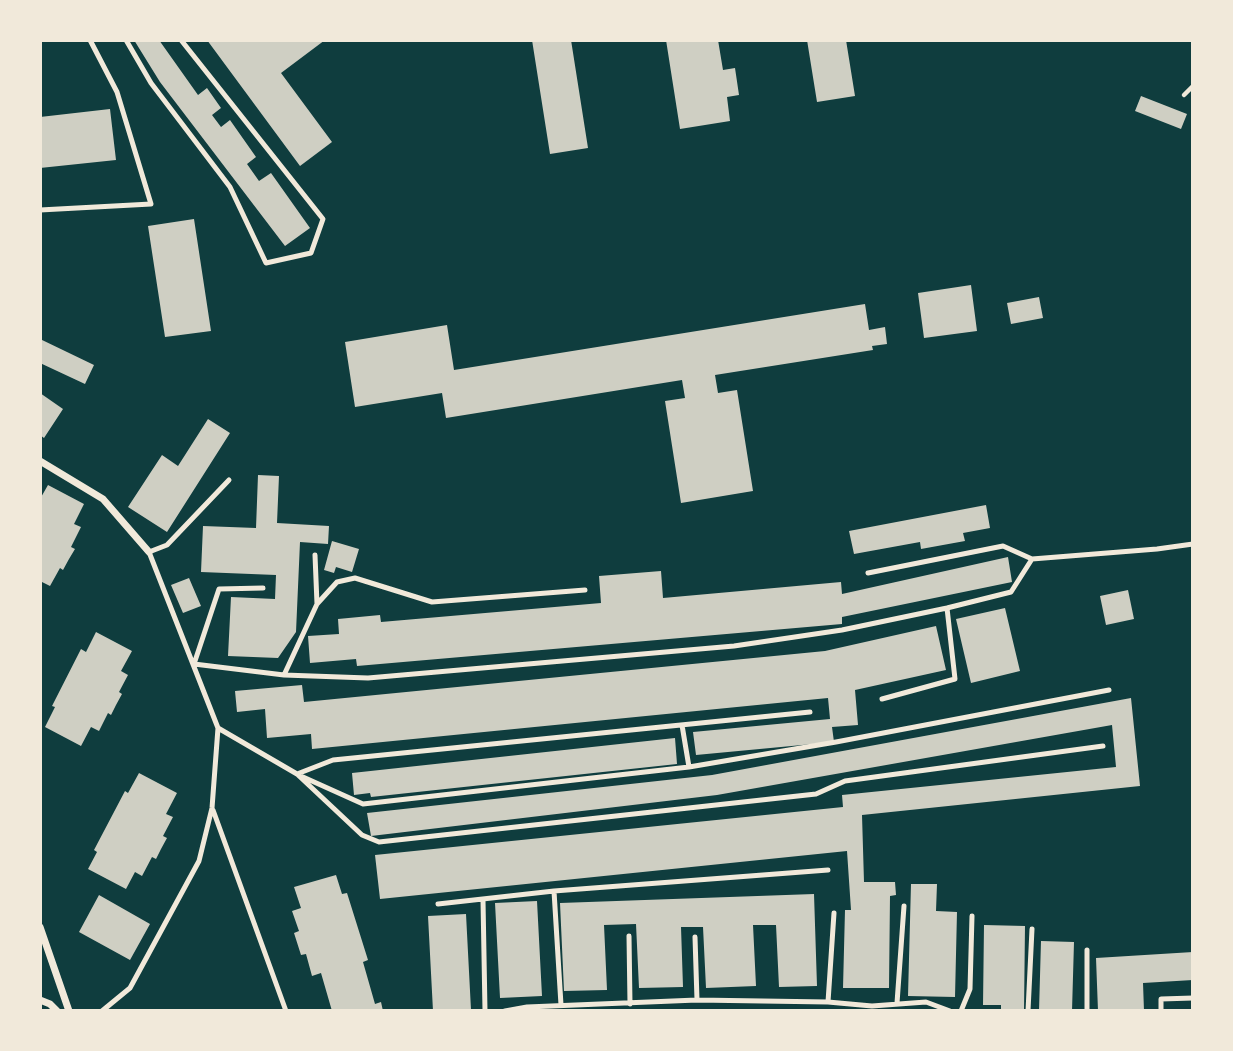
<!DOCTYPE html>
<html>
<head>
<meta charset="utf-8">
<style>
	body { margin:0 }
	#map { position:relative; width:1233px; height:1051px; overflow:hidden; background:#0f3d3e; font-family:"IBM Plex Sans",sans-serif }
	canvas { display:block }
	.frame { position:absolute; inset:0; border:42px solid #f1e9da; pointer-events:none }
</style>
</head>
<body>
<div id="map">
<canvas width="1233" height="1051"></canvas>
<div class="frame"></div>
</div>
<script>
const ctx = document.querySelector('canvas').getContext('2d');
ctx.lineJoin = 'round';
function fillPath(path, color) { ctx.fillStyle = color; ctx.fill(path, 'evenodd'); }
function strokePath(path, color, width, dash) { ctx.strokeStyle = color; ctx.lineWidth = width; ctx.lineCap = dash ? 'butt' : 'round'; ctx.setLineDash(dash || []); ctx.stroke(path); }
const building = new Path2D(`
	M134,40H159L198,95L207,88L221,108L212,115L221,127L230,120L256,157L247,164L259,181L271,173L310,228L285,246L160,82Z
	M207,40H325L281,73L332,142L300,166Z
	M532,40H571L588,148L550,154Z
	M666,40H718L723,70L735,68L739,95L727,97L730,121L680,129Z
	M807,40H846L855,96L817,102Z
	M1141,96L1187,114L1181,129L1135,111Z
	M110,109L116,160L40,168V117Z
	M194,219L211,331L165,337L148,226Z
	M971,285L977,331L924,338L918,293Z
	M1039,297L1043,318L1011,324L1007,303Z
	M865,304L869,330L885,327L887,344L872,346L873,350L715,375L718,393L737,390L753,491L681,503L665,401L685,398L682,380L446,418L442,393L355,407L345,342L447,325L454,370Z
	M40,339L94,365L85,384L40,363Z
	M40,393L63,409L44,438L40,435Z
	M208,419L230,433L167,532L128,507L162,455L178,466Z
	M258,475L279,476L277,523L329,526L328,544L300,542L296,632L278,658L228,656L231,597L275,599L276,575L201,572L203,526L256,528Z
	M48,485L84,504L74,524L81,527L71,547L75,549L69,559L63,570L60,568L50,586L42,582L40,586V499Z
	M986,505L990,528L963,533L965,541L921,549L920,542L854,554L849,531Z
	M332,541L359,549L352,572L336,567L334,573L324,570Z
	M1008,557L1012,582L842,617V624L357,666L356,659L310,663L308,636L339,634L338,619L380,615L381,622L601,603L599,576L661,571L663,598L841,582L842,594Z
	M189,578L201,606L183,613L171,585Z
	M1128,590L1134,619L1106,625L1100,596Z
	M1005,608L1020,671L971,683L956,619Z
	M936,626L946,670L855,690L858,725L832,727L834,742L696,755L693,732L830,719L828,698L312,749L311,734L267,738L265,709L237,712L235,691L302,685L304,702L825,651Z
	M96,632L132,651L121,671L128,675L119,692L122,694L116,705L111,715L108,713L99,731L91,727L81,746L45,727L55,707L52,706L81,649L86,652Z
	M1131,698L1140,786L862,815L864,882H895L896,895L890,896L889,988H843L845,910H851L847,851L380,899L375,855L843,807L842,795L1116,767L1112,725L717,795L371,836L367,813L712,775Z
	M675,738L677,764L371,797L370,793L354,795L352,773Z
	M139,773L177,793L166,814L173,817L163,836L167,838L161,849L156,859L152,857L142,876L135,872L126,889L88,869L97,852L94,850L125,791L128,793Z
	M336,875L342,894L347,893L368,960L363,962L375,1004L381,1002L383,1011H332L321,973L312,976L306,954L301,955L294,933L299,931L292,911L301,908L294,887Z
	M911,884H937L936,911L957,912L955,997L908,996Z
	M814,894L817,986L779,987L776,925H753L756,986L706,988L703,927H681L683,987L639,988L636,924L604,925L607,990L564,991L560,903Z
	M99,895L150,924L130,960L79,932Z
	M537,901L542,996L500,998L495,903Z
	M466,914L471,1010L433,1011L428,916Z
	M984,925L1025,926L1024,1011H1001V1005H983Z
	M1041,941L1074,942L1072,1011H1039Z
	M1193,952V980L1143,983L1144,1011H1098L1096,958Z`);
const path = new Path2D(`
	M1184,95L1193,86`);
const service = new Path2D(`
	M126,40L151,83L230,187L266,263L311,253L323,219L181,40
	M40,210L151,204L117,92L90,40
	M868,573L1003,546L1032,559L1157,549L1193,544
	M263,588L219,589L194,664L284,675L368,678L734,646L842,630L947,608L1011,592L1032,559
	M317,604L337,582L355,578L432,602L585,590
	M284,675L317,604L315,555
	M882,699L955,679L947,608
	M682,725L689,767
	M218,728L297,774L333,760L810,712
	M297,774L362,835L379,842L816,794L845,781L1103,746
	M303,777L363,804L689,767L836,742L1109,690
	M213,810L286,1011
	M554,891L561,1005
	M483,900L485,1011
	M438,904L554,891L828,870
	M629,936L630,1004
	M695,937L697,1000
	M828,1002L834,913
	M897,1003L904,906
	M102,1011L130,988L199,861L212,808L218,728L149,552L167,545L229,480
	M505,1011L527,1007L697,1000L828,1002L872,1006L926,1002L950,1011
	M961,1011L970,989L972,916
	M1028,1011L1032,929
	M1087,1011V950
	M1161,1011V999L1193,998`);
const minor = new Path2D(`
	M40,461L103,499L149,552
	M40,927L69,1011
	M40,1000L50,1004L57,1011`);
fillPath(building, '#cfcfc3');
strokePath(path, '#f1e9da', 4.5);
strokePath(service, '#f1e9da', 5);
strokePath(minor, '#f1e9da', 7);
</script>
</body>
</html>
